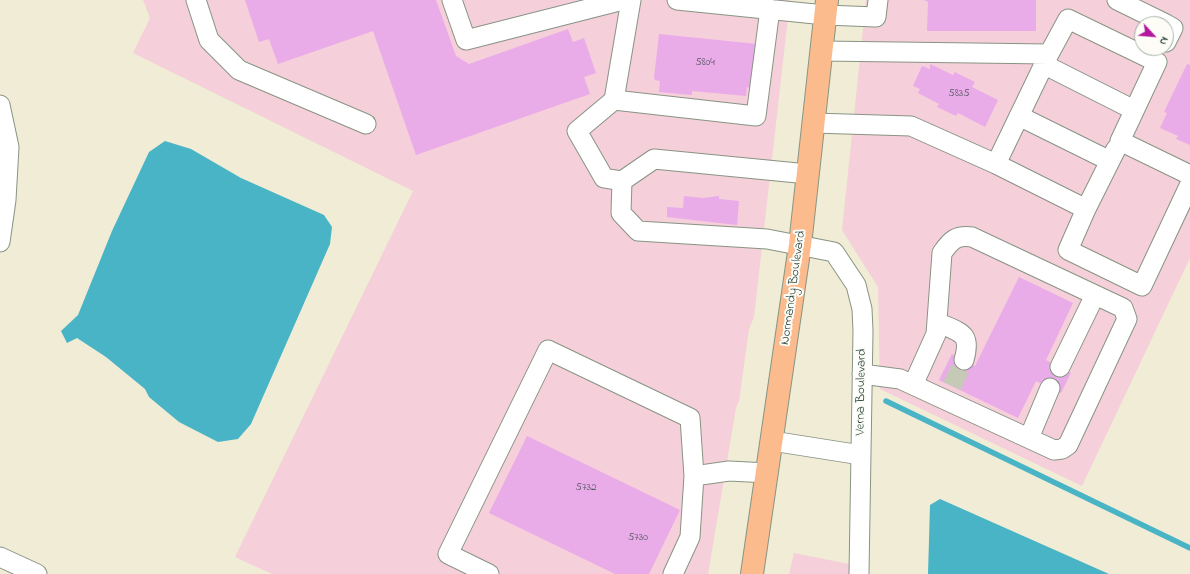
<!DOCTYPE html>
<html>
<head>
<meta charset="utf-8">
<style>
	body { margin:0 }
	#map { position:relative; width:1190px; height:574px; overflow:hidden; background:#f0ecd5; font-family:"Indie Flower",sans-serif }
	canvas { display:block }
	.north { position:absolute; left:1134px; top:16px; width:40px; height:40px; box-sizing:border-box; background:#fdfcf7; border:1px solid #a4b0a9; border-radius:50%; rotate:116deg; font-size:11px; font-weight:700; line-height:16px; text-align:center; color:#1f3d34 }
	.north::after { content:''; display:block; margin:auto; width:14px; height:18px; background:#b5179e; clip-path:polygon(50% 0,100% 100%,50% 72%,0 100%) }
</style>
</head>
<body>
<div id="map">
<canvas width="1190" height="574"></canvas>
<div class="north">N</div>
</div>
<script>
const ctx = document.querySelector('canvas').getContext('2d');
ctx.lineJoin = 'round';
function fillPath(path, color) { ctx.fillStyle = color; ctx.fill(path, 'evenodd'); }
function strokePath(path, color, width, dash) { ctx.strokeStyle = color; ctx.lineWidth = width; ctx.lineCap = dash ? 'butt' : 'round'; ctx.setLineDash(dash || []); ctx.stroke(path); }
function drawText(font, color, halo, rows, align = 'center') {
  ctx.font = font + ' "Indie Flower",sans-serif'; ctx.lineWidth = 4; ctx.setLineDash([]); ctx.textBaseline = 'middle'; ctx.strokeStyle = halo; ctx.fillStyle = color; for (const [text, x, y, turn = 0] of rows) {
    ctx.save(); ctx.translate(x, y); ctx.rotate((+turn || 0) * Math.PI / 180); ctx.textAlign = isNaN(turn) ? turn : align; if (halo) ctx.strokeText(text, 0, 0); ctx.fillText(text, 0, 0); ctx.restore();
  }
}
const built = new Path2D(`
	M143,0H790L754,317L749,329L739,401L736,408L708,574H272L235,557L413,191L133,53L150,18Z
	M866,0H1190V258L1082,486L880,389L878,287L842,230ZM1142,24H1166V48H1142Z
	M794,553L849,564V574H789Z`);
const water = new Path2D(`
	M165,141L191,149L241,178L324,215L332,227L330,244L251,424L238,439L218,442L179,422L149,397L145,389L106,357L77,338L67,343L61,331L78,315L112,231L149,152Z
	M940,499L1109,574H928L930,505Z`);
const stream = new Path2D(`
	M886,401L1190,548`);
const building = new Path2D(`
	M245,0H436L456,56L469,64L568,29L573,42L584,38L596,73L584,77L590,94L416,155L373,31L278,64L269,39L259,42Z
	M924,0H1036V31H927L928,2Z
	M659,34L757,44L752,88L747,87L746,96L692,91V95L659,92L660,81L655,80L654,78Z
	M930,64L953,75L955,72L975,82L972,87L998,100L985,127L958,113L956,116L937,107L939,104L918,93L920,89L913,86L922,66L930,69Z
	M1187,64L1190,65V145L1176,139L1178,136L1160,128L1167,113L1164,112Z
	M684,196L703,198L719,196V199L739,201L737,225L667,217V207L683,208Z
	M1019,277L1073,303L1046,360L1071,373L1061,393L1036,381L1018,418L939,380L952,354L975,366Z
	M527,436L680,510L649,574H615L489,513Z`);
const minorTunnel = new Path2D(`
	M952,386L964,360`);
const minor = new Path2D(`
	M196,0L209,40L239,70L366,124
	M452,0L466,40L623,0
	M631,0L614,100L577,131L604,178L622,181L621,213L638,231L767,239L834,252L856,285L862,309L863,331L859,574
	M677,0L825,15L876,17L878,0
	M1117,0L1166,24
	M1166,24L1173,28L1166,42
	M821,51L1049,54L1068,19L1157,62L1120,141L1190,175
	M1045,65L1134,110
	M614,100L756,116L770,9
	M0,105L9,147L6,200L0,242
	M1019,116L1110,161
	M813,123L911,126L996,164L1086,209L1068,250L1142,286L1190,184
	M996,164L1049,54
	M622,181L654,159L808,174
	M1086,209L1116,149
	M937,322C960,333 972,332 964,360
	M1060,367L1095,295
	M862,374L900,379L1054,450L1062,449L1068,445L1127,319L1123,308L972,237C956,235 951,240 942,253L936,334L913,385
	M1029,438L1050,388
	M772,441L861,455
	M694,476L729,471L768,473
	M0,557L37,574
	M489,574L448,554L548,350L690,418L694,476L690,537L673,574`);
const major = new Path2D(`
	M752,574L800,245L827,0`);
const numberNames = [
	["5804",705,63],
	["5835",959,94],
	["5732",586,488],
	["5730",638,538]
];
const streetNames = [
	["Normandy Boulevard",794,288,-82],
	["Verna Boulevard",862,392,-89]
];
fillPath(built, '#f5cfd9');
fillPath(water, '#48b4c5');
strokePath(stream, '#48b4c5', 5.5);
fillPath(building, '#eaabe9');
strokePath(minorTunnel, '#c6c9b5', 19, [19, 10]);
strokePath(minor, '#889484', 21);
strokePath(major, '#889484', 24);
strokePath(minor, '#fff', 19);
strokePath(major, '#fbbb8d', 22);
drawText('11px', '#525861', null, numberNames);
drawText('13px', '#1f3d34', '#fdfcf7', streetNames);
</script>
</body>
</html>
